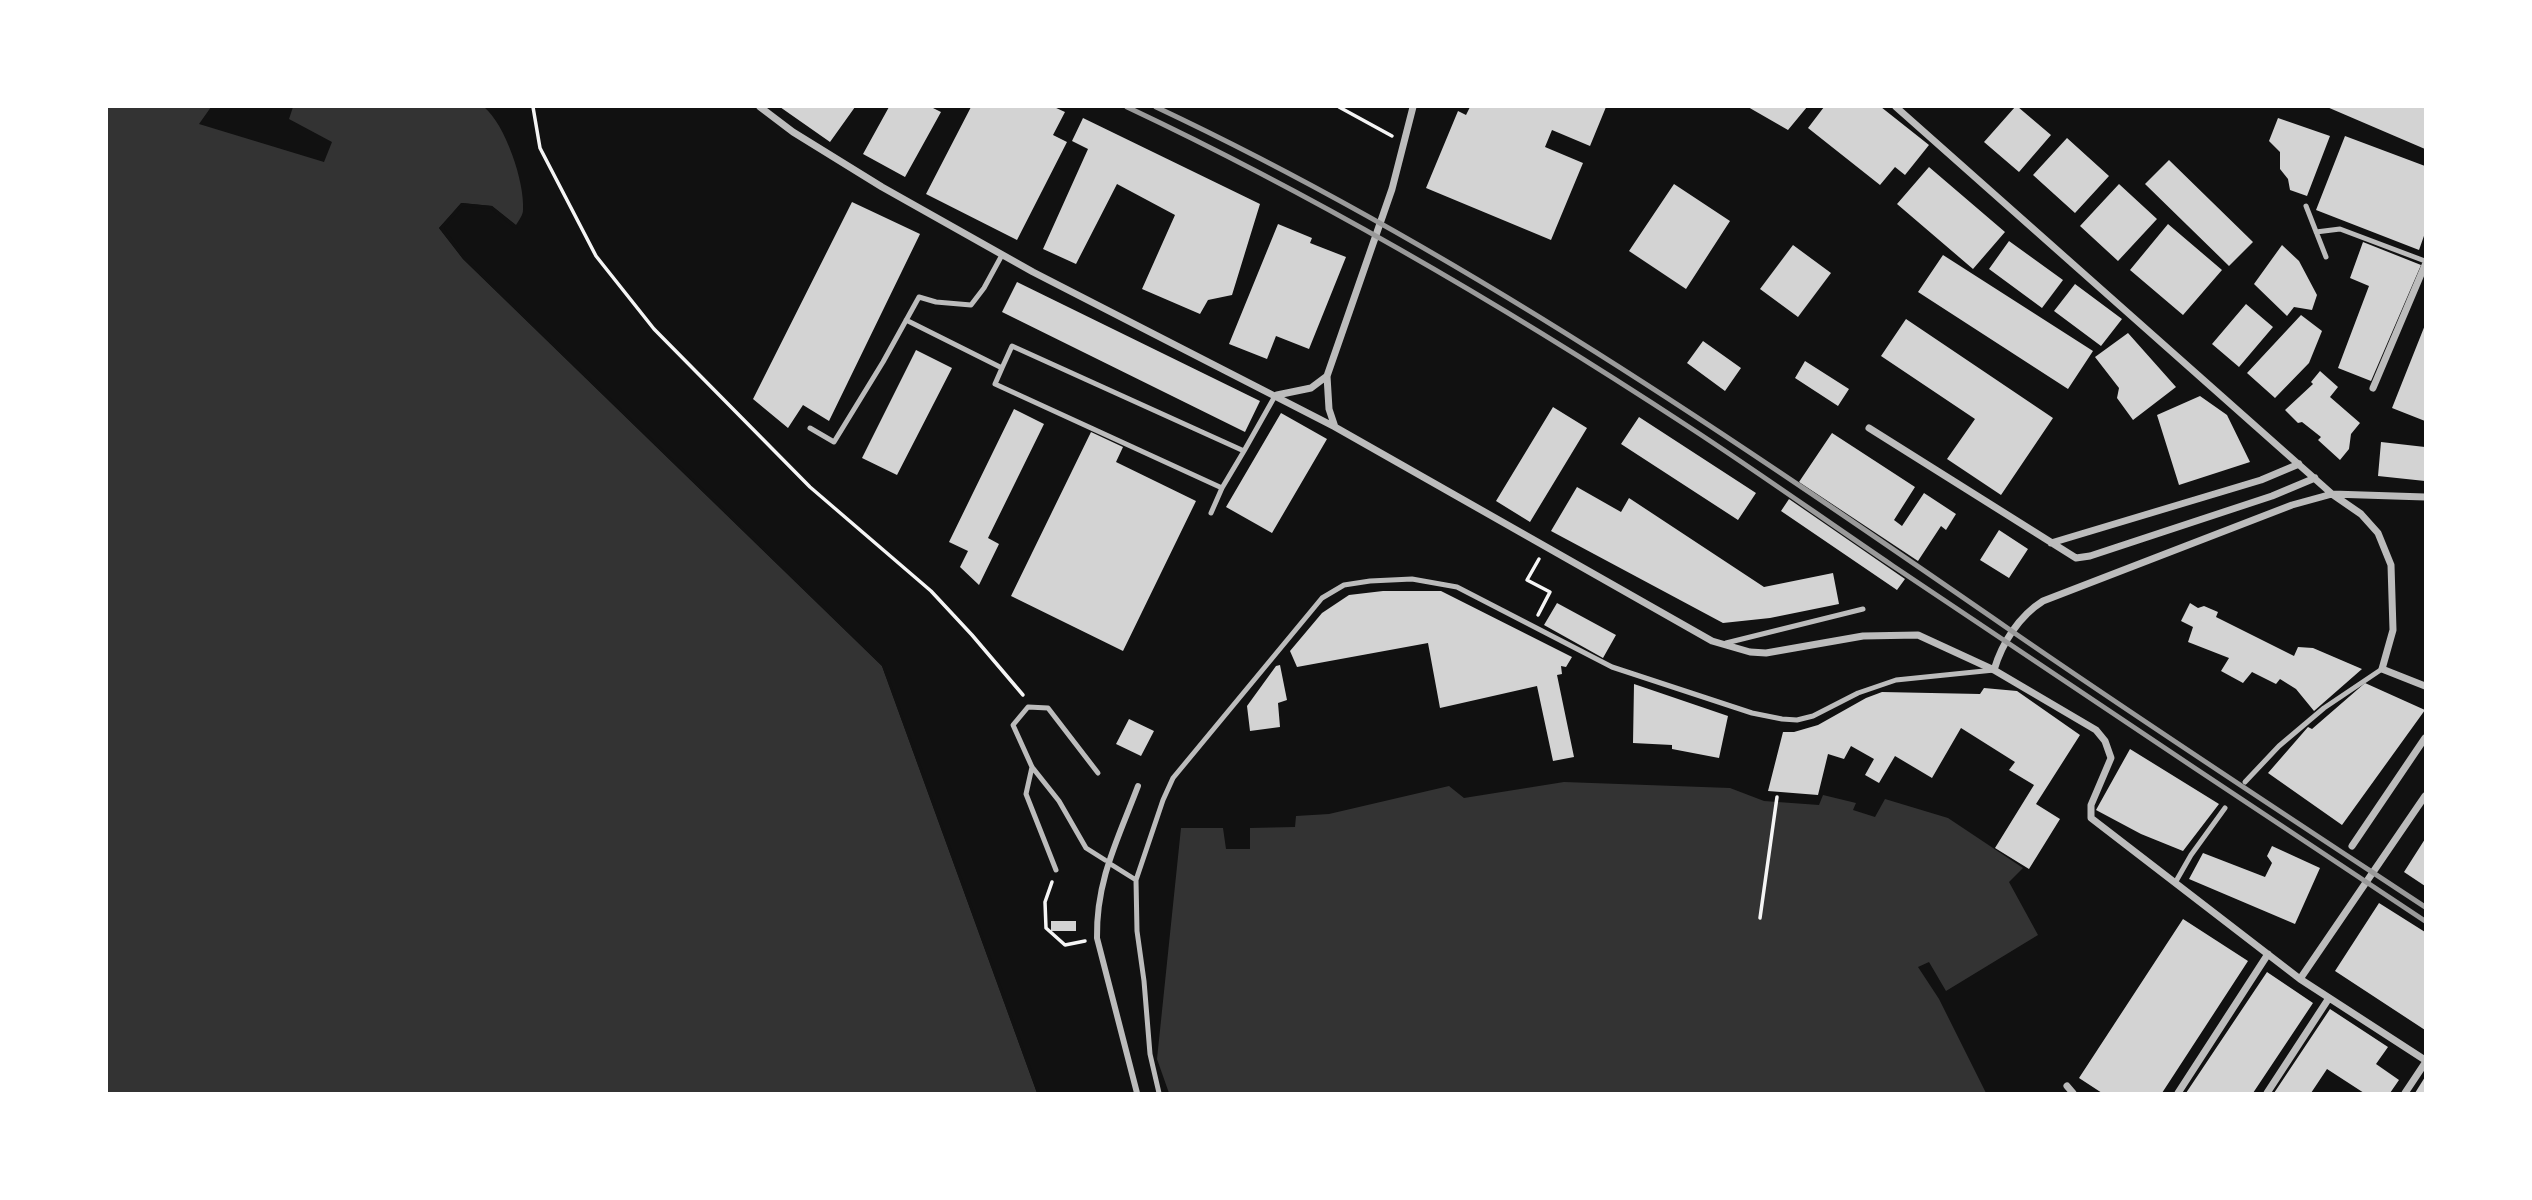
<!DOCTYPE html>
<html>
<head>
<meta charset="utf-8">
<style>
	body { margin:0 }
	#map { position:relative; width:2532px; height:1200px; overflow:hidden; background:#111; font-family:"Alegreya Sans",sans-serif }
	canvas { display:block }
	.frame { position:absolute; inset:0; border:108px solid #fff; pointer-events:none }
</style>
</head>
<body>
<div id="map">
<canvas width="2532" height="1200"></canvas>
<div class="frame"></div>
</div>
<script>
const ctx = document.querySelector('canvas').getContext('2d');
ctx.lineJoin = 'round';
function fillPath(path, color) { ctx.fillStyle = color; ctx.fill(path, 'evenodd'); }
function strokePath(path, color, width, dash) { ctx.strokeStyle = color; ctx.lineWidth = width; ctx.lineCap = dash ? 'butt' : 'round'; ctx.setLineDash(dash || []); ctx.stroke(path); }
const water = new Path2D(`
	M107,107H211L199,124L324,162L332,142L289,119L293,107H484C505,124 525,182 523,210C523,215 519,220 516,225L492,206L462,203L439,228L463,259L882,666L1037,1093H107Z
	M1564,782L1730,788L1764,801L1819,805L1823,795L1856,803L1853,810L1875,817L1885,799L1948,818L2023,868L2009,882L2038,935L1946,991L1929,962L1918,967L1939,999L1986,1093H1169L1157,1059L1181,828H1223L1226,849H1250V828L1295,827L1296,816L1329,814L1449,786L1464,798Z`);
const pier = new Path2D(`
	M461,203L492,206L518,227L514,228L491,209L463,206L444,228L465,257L884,664L1040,1093H1037L882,666L463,259L439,228Z`);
const building = new Path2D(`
	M780,107H855L830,142Z
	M889,107H931L941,112L905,177L863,154Z
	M971,107H1054L1065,112L1053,135L1067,142L1017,240L926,194Z
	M1470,107H1606L1590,146L1552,130L1545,147L1583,163L1551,240L1426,188L1458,111L1466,115Z
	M1748,107H1807L1788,130Z
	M1824,107H1881L1929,145L1905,175L1895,167L1880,185L1808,128Z
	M2015,107H2018L2051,135L2019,172L1984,142Z
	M2327,107H2425V149Z
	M1083,118L1260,204L1232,295L1208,300L1200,314L1142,289L1175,215L1117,184L1076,264L1043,249L1088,149L1072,141Z
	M2278,118L2330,136L2307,196L2290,190L2288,179L2280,169V152L2269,141Z
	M2345,136L2425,166V233L2419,250L2316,210Z
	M2067,138L2109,176L2075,213L2033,175Z
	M2169,160L2253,242L2229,266L2145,184Z
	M1929,167L2005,232L1973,269L1897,204Z
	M1674,184L1730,221L1686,289L1629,251Z
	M2119,184L2157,219L2118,261L2080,226Z
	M852,202L920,234L829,421L803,405L788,428L753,399Z
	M1278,224L1312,238L1310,243L1346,257L1309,349L1276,336L1267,359L1229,344Z
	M2168,224L2222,270L2183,315L2130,270Z
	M2009,241L2063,280L2042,308L1989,269Z
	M2363,242L2421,265L2371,381L2338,368L2369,286L2350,278Z
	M1793,245L1831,273L1798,317L1760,289Z
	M2282,245L2299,261L2317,295L2312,310L2294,307L2287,316L2254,284Z
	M1943,255L2093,351L2068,389L1918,292Z
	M1017,282L1260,401L1245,432L1002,312Z
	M2075,284L2122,319L2101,346L2054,311Z
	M2246,304L2273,327L2239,367L2212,344Z
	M2301,315L2322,331L2309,363L2275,398L2247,373Z
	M1906,319L2053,418L2001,495L1947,459L1975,419L1881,356Z
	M2425,325V421L2392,408Z
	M2128,333L2176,387L2133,420L2117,398L2119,388L2095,357Z
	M1703,341L1741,368L1725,391L1687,363Z
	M916,350L952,368L897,475L862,458Z
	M1805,361L1849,389L1838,406L1795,378Z
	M2320,371L2338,387L2330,397L2360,423L2351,434L2349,449L2340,460L2318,440L2321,437L2302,422L2298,423L2285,410L2313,384L2311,382Z
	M2200,396L2227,415L2250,462L2179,485L2157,415Z
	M1553,407L1587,428L1530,522L1496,501Z
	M1014,409L1044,424L988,538L999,544L979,585L960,567L968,551L949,542Z
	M1281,413L1327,439L1272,533L1226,507Z
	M1639,417L1756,493L1738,520L1621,444Z
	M1091,432L1123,447L1116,462L1196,501L1123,651L1011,596Z
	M1832,433L1915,487L1894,520L1902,526L1924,493L1956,514L1946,530L1941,526L1918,561L1799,482Z
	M2381,442L2425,447V481L2378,476Z
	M1577,487L1621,512L1629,498L1764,587L1833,573L1839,604L1770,618L1723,623L1551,531Z
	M1789,499L1905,579L1897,590L1781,511Z
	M1999,530L2028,549L2009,578L1980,560Z
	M1383,591H1441L1572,657L1566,667L1561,666L1562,674L1557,675L1574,757L1553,761L1537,686L1440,708L1428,643L1297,667L1290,651L1322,613L1349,595Z
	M1557,603L1616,635L1603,658L1544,625Z
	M2190,603L2198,608L2204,606L2218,612L2216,617L2294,656L2298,647L2313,648L2362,669L2314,711L2296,689L2280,679L2276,684L2252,672L2243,683L2221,671L2229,658L2188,642L2193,627L2181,621Z
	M1280,665L1287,700L1278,703L1280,727L1250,731L1247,706L1276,666Z
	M2365,683L2425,710L2342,825L2268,773L2308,727L2312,729Z
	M1634,684L1728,716L1719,758L1672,749V745L1633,743Z
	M1984,688L2017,691L2080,735L2036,804L2060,819L2029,869L1995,848L2034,785L2009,770L2015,762L1961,728L1932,778L1895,756L1879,783L1865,775L1874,759L1851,746L1844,759L1828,754L1818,795L1768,791L1783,732H1794L1818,725L1866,698L1882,692L1980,694Z
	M1129,719L1154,731L1141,756L1116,744Z
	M2130,749L2219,804L2183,851L2141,834L2096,810Z
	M2425,839V886L2404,872Z
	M2272,846L2320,868L2295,924L2189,879L2203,853L2265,877L2272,863L2267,856Z
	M2379,903L2425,932V1030L2335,971Z
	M2183,919L2248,961L2162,1093H2102L2079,1078Z
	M1051,921H1076V931H1051Z
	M2267,972L2313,1003L2253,1093H2186Z
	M2330,1009L2388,1047L2376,1064L2399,1080L2390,1093H2364L2327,1069L2311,1093H2274Z
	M2425,1077V1093H2415Z`);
const path = new Path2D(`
	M533,107L540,148L596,256L654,329L810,487L931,591L972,635L1023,695
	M1339,107L1392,136
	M1538,615L1550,592L1527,580L1539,559
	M1052,882L1045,902L1046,928L1065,945L1085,941
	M1760,918L1777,797`);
const service = new Path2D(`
	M2306,206L2326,257
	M2316,232L2340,229L2425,261
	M906,320L1002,368L995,384L1222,488L1244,451L1012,346L1002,368
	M810,428L834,442L883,362L919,297L936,302L971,305L984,288L1002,255
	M1244,451L1275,396
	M1211,513L1222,488
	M1726,643L1863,609
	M1032,767L1026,794L1056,870
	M1098,773L1048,708L1028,707L1013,725L1032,767L1059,801L1086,848L1105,860
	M2245,782L2279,746L2324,708L2382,669
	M1112,865L1136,880
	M2175,883L2191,855L2225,808
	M1159,1093L1150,1054L1144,981L1137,931L1136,880L1163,800L1173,778L1322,598L1344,585L1370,581L1412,579L1457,587L1612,667L1752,713L1782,719L1797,720L1813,716L1858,693L1896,680L1994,670`);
const pedestrian = new Path2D(`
	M1137,1093L1097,938C1096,880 1118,839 1138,786`);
const minor = new Path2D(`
	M760,107L793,132L882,187L1033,272L1335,427L1712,641L1750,652L1766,653L1863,636L1918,635L1994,670L2096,730L2105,741L2111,758L2091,805V818L2300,979L2425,1060
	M1896,107L2332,494L2361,514L2378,533L2391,565L2393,630L2382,669L2425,686
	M2373,388L2425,265
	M1277,395L1311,388L1327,376
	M1335,427L1329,409L1327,376L1392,189L1413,107
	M1869,428L2076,558L2090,556L2272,496L2315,478
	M2051,543L2261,480L2299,464
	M1994,670C2002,643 2019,616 2043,601L2292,505L2332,494L2425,497
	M2352,846L2425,738
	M2300,979L2425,796
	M2067,1086L2073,1093
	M2178,1093L2268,954
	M2267,1093L2329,998
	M2405,1093L2425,1063`);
const rail = new Path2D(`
	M1127,107C1322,199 1509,309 1689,427C1758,472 1825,520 1893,566C2070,684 2247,804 2425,921
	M1156,107C1466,253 1748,449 2029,643C2160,733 2293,820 2425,907`);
fillPath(water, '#333');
fillPath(pier, '#111');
fillPath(building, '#d3d3d3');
strokePath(path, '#f5f5f5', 3.5);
strokePath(service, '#bcbcbc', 5);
strokePath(pedestrian, '#bcbcbc', 6);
strokePath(minor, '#bcbcbc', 7);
strokePath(rail, '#9a9a9a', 5);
</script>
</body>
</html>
